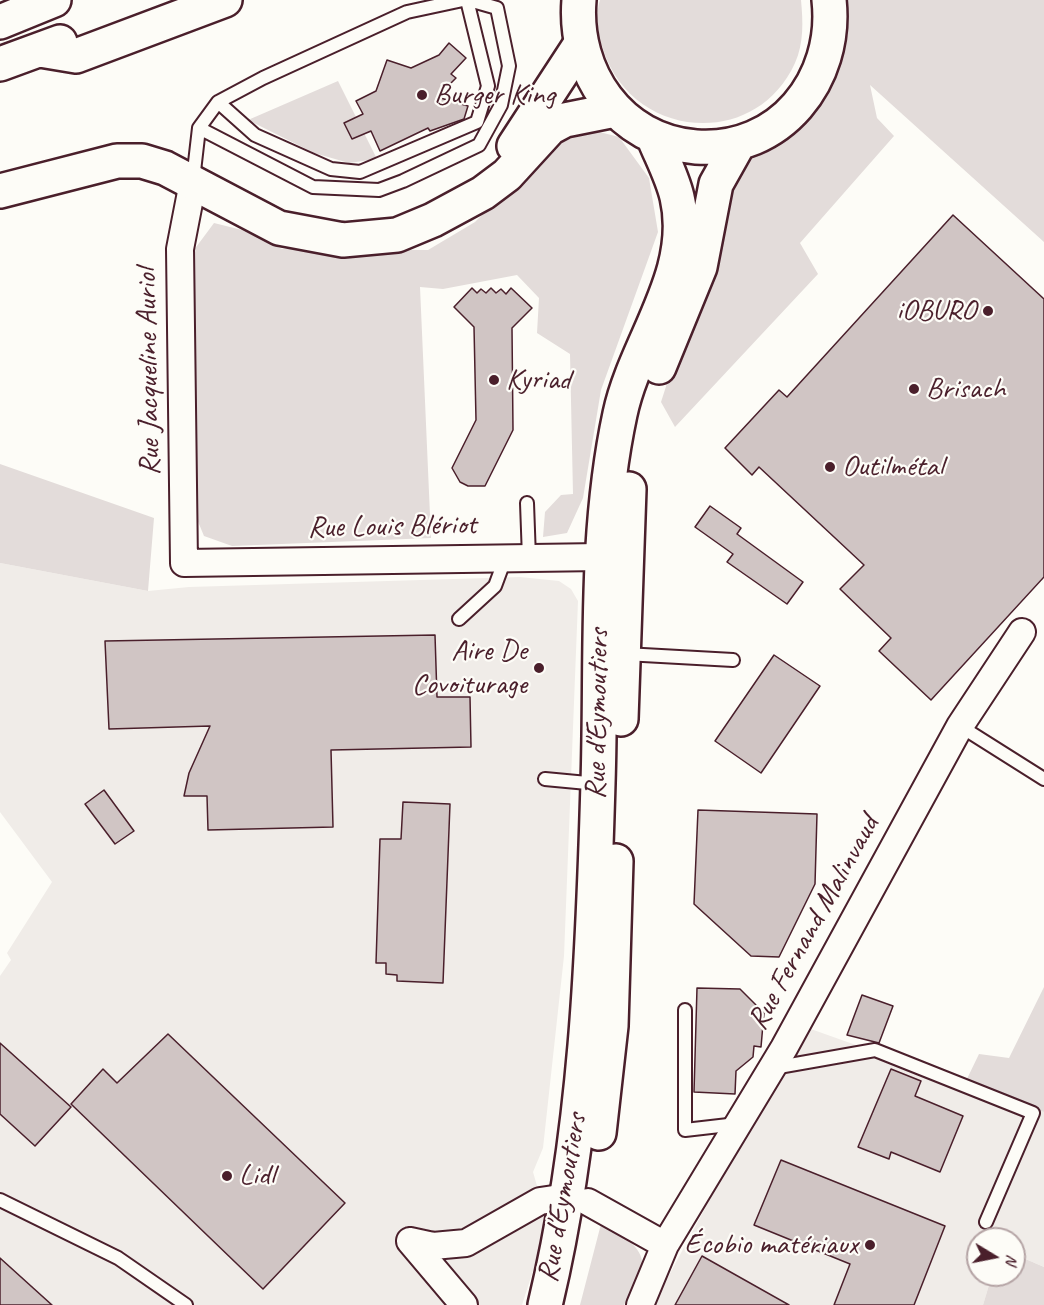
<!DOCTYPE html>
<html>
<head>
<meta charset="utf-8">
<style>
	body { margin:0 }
	#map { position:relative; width:1044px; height:1305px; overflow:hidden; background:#fdfcf7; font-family:Caveat,sans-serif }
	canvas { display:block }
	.north { position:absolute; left:966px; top:1227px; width:60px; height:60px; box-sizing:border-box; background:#fdfcf7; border:2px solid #b5a4a5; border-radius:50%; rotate:100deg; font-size:16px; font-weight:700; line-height:24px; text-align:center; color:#4a1f2b }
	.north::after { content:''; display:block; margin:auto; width:21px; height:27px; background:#4a1f2b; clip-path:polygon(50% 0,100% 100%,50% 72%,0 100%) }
</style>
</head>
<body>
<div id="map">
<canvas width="1044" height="1305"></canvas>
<div class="north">N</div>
</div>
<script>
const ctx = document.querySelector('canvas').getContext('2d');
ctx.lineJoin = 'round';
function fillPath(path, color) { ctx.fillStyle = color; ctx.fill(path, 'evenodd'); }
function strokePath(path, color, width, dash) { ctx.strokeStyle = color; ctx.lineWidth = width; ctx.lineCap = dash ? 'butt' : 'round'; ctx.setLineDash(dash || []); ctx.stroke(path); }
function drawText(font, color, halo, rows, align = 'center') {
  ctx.font = font + ' Caveat,sans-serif'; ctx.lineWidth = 4.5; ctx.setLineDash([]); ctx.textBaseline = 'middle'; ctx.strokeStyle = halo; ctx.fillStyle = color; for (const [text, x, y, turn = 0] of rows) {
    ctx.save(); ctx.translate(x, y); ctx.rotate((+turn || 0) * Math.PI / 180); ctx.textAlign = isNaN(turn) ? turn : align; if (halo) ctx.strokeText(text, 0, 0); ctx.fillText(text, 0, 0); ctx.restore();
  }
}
const built = new Path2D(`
	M0,563L148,591L189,587L520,577L559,581L571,589L578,601L564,956L543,1148L533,1172L548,1224L522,1305H0V976L11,960L7,953L52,882L0,812Z
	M808,1028L1044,1112V1267L1014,1254V1239H978V1275H992L983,1305H653L744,1136Z`);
const green = new Path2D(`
	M600,0H801C803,21 804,43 795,63C755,151 631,139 603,49C598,35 595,15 600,0Z
	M840,0H1044V242L870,85L877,118L894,136L800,243L818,274L675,427L661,402L739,160L825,94L848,34Z
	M338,81L377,159L349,163L314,153L248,120Z
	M588,129L619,137L649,178L658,232L601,390L583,498L567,533L543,537L545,512L561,495L573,494L570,354L537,333L539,298L517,275L443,289L420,287L431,538L232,546L204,536L194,512L188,258L214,223L242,230L282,249L428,250L475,222L556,140Z
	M0,464L154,518L148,591L0,563Z
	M1044,987V1112L964,1085L979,1054L1009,1058Z
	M601,1224C616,1230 645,1247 642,1266C641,1278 629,1294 624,1305H580Z
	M1014,1254L1044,1267V1305H983L992,1275H1014Z`);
const building = new Path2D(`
	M449,43L466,58L451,74L456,78L437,97L468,106L464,119L430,131L428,128L380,151L371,131L352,139L344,123L363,114L356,101L376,91L387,60L411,68L439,55Z
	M953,215L1044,299V577L931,700L879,651L891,638L840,589L864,565L759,467L752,475L725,448L779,390L787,397Z
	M472,288L477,293L481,289L486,293L491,288L496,293L501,289L506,294L511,288L532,308L512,328L513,430L485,486H468L460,482L452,468L476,420L474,327L454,307Z
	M710,506L741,528L737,534L803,582L787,604L727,562L733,554L695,527Z
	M435,635L437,697H470L471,747L331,750L333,827L208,830L207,796H184L189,773L210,726L109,729L105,641Z
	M774,655L820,686L761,773L715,741Z
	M104,790L134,831L115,844L85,804Z
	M403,802L450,804L443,983L397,981V975L386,974V963H376L380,839H401Z
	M698,810L817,814L815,884L779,957L751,956L694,904Z
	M697,988L740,989L764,1013L761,1047L754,1046L753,1057L736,1071L735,1094L694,1092Z
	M862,995L893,1006L879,1043L847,1035Z
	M168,1034L345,1203L263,1289L71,1104L103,1069L117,1083Z
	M0,1043L71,1107L35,1146L0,1114Z
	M891,1069L921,1081L915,1096L963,1116L940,1172L891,1152L889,1159L858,1147Z
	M781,1160L945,1226L914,1305H834L850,1264L754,1225Z
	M702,1256L789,1305H675Z
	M0,1258L52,1305H0Z`);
const lane = new Path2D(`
	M218,102L255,135L331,169L360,172L477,122L488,86L467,0
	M199,128L313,187L379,190L403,181L479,145L501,105L509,66L497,8L469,0
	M193,180L199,128L218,102L263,78L407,12L463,0
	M527,503L529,558
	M459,619L495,586L505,559
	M625,654L733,660
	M960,726L1044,779
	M545,779L598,784
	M685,1010V1130L737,1124
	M773,1068L875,1050L1033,1113L986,1222
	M0,1200L118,1258L186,1305`);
const street = new Path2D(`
	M193,182L180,249L184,563L601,557
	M588,1202L665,1245
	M410,1241L433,1246L466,1243L540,1201L567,1197
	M410,1241L464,1305
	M640,1305L665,1245L784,1048L960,726L1022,632`);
const secondary = new Path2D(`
	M514,146L580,45
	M0,191L117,161H142L165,168L279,228L343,240L397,235L433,220L483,193L507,175L550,128L565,120L615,110`);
const primary = new Path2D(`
	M579,0C573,72 619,141 696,147C780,153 838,80 829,0
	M659,367L700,267L716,184L739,143
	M621,719L629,489
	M599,1133L611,1026L616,861
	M545,1305C586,1135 593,957 598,783C602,660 594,535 620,414C635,342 695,274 677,197C672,176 661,156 653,136`);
const highway = new Path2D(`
	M0,22L54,0
	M40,50L76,56L225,0
	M0,64L60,42`);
const markers = [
	[422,95,6,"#4a1f2b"],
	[988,311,6,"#4a1f2b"],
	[494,380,6,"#4a1f2b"],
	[914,389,6,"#4a1f2b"],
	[830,467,6,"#4a1f2b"],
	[539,668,6,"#4a1f2b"],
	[227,1176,6,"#4a1f2b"],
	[870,1245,6,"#4a1f2b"]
];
const poiNames = [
	["Burger King",434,95],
	["iOBURO",976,311,"right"],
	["Kyriad",506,380],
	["Brisach",926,389],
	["Outilmétal",842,467],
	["Aire De",527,651,"right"],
	["Covoiturage",527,685,"right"],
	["Lidl",239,1176],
	["Écobio matériaux",858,1245,"right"]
];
const streetNames = [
	["Rue Jacqueline Auriol",149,372,-91],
	["Rue Louis Blériot",392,527,-1],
	["Rue d'Eymoutiers",598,714,-89],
	["Rue Fernand Malinvaud",814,923,-61],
	["Rue d'Eymoutiers",563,1198,-80]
];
fillPath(built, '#f0ece8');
fillPath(green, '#e3dcda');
fillPath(building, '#d0c5c4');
strokePath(building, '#4a1f2b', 1.5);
strokePath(lane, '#4a1f2b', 16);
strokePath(street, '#4a1f2b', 30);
strokePath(secondary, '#4a1f2b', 38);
strokePath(primary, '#4a1f2b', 38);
strokePath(highway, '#4a1f2b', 38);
strokePath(lane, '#fdfcf7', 12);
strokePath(street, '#fdfcf7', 26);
strokePath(secondary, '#fdfcf7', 33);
strokePath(primary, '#fdfcf7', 33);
strokePath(highway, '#fdfcf7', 33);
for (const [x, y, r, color] of markers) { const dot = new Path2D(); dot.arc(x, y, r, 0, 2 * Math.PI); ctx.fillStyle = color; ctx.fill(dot); strokePath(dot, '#fdfcf7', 2); }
drawText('30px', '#4a1f2b', '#fdfcf7', poiNames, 'left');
drawText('30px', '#4a1f2b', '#fdfcf7', streetNames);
</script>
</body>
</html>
